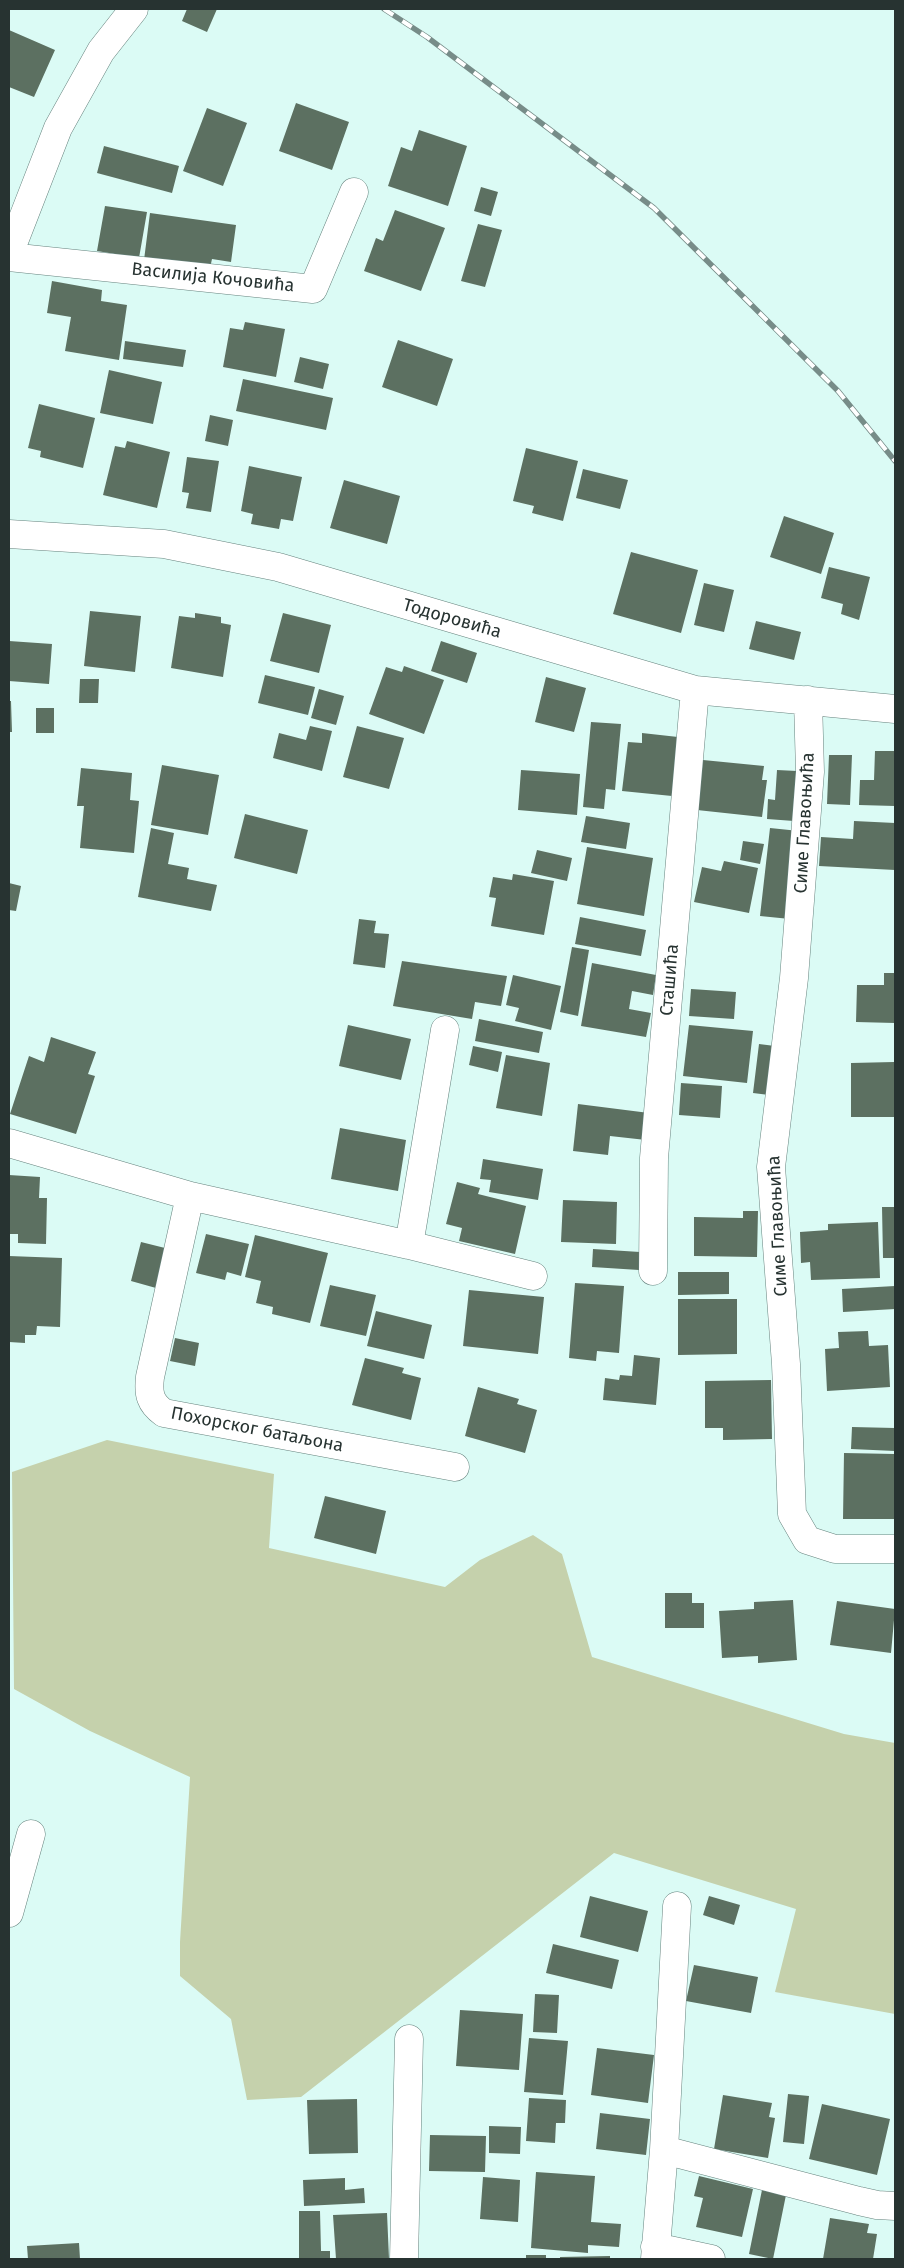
<!DOCTYPE html>
<html>
<head>
<meta charset="utf-8">
<style>
	body { margin:0 }
	#map { position:relative; width:904px; height:2268px; overflow:hidden; background:#dbfbf5; font-family:"Fira Sans",sans-serif }
	canvas { display:block }
	.frame { position:absolute; inset:0; border:10px solid #273331; pointer-events:none }
</style>
</head>
<body>
<div id="map">
<canvas width="904" height="2268"></canvas>
<div class="frame"></div>
</div>
<script>
const ctx = document.querySelector('canvas').getContext('2d');
ctx.lineJoin = 'round';
function fillPath(path, color) { ctx.fillStyle = color; ctx.fill(path, 'evenodd'); }
function strokePath(path, color, width, dash) { ctx.strokeStyle = color; ctx.lineWidth = width; ctx.lineCap = dash ? 'butt' : 'round'; ctx.setLineDash(dash || []); ctx.stroke(path); }
function drawText(font, color, halo, rows, align = 'center') {
  ctx.font = font + ' "Fira Sans",sans-serif'; ctx.lineWidth = 5; ctx.setLineDash([]); ctx.textBaseline = 'middle'; ctx.strokeStyle = halo; ctx.fillStyle = color; for (const [text, x, y, turn = 0] of rows) {
    ctx.save(); ctx.translate(x, y); ctx.rotate((+turn || 0) * Math.PI / 180); ctx.textAlign = isNaN(turn) ? turn : align; if (halo) ctx.strokeText(text, 0, 0); ctx.fillText(text, 0, 0); ctx.restore();
  }
}
const green = new Path2D(`
	M107,1440L274,1474L269,1548L445,1587L480,1560L533,1535L562,1554L592,1657L844,1734L895,1743V2014L775,1992L796,1909L614,1853L301,2097L247,2100L231,2019L180,1976V1942L190,1777L90,1731L14,1689L12,1472Z`);
const building = new Path2D(`
	M187,9H217L207,32L182,21Z
	M9,30L55,50L34,97L9,87Z
	M296,103L349,122L332,170L279,151Z
	M207,108L247,123L223,186L183,171Z
	M419,130L467,146L448,206L388,186L401,147L412,151Z
	M104,146L179,166L172,193L97,173Z
	M481,187L498,192L491,216L474,211Z
	M105,206L147,212L139,258L97,251Z
	M395,210L445,228L421,291L364,271L376,238L383,241Z
	M150,213L236,225L231,262L212,259L210,268L144,260Z
	M478,224L502,230L485,287L461,281Z
	M52,281L102,290L101,301L127,305L119,360L65,351L71,317L47,313Z
	M245,322L285,329L276,377L223,367L230,328L243,330Z
	M398,340L453,359L437,406L382,387Z
	M125,341L186,350L183,367L123,359Z
	M300,357L329,364L323,389L294,382Z
	M109,370L162,382L153,424L100,413Z
	M243,379L333,398L326,430L236,411Z
	M39,404L95,418L83,468L40,457L41,451L28,448Z
	M210,415L233,420L228,446L205,441Z
	M127,441L170,452L157,508L103,495L115,446L125,448Z
	M526,448L578,461L563,521L532,513L534,506L513,501Z
	M187,457L219,461L211,512L186,508L189,493L182,492Z
	M249,466L302,477L293,521L281,519L279,529L251,524L253,514L241,511Z
	M583,469L628,480L620,509L576,498Z
	M344,480L400,496L387,544L330,528Z
	M784,516L834,533L821,574L770,557Z
	M631,552L698,570L681,633L613,614Z
	M829,567L870,577L859,620L841,614L843,604L821,598Z
	M704,583L734,590L724,632L694,625Z
	M90,611L141,616L135,672L84,666Z
	M195,613L221,617V623L231,625L223,677L171,668L179,616L195,618Z
	M283,613L331,625L319,673L270,661Z
	M756,621L801,632L794,660L749,649Z
	M9,641L52,644L49,684L9,681Z
	M441,641L477,653L467,683L431,671Z
	M404,666L444,680L424,734L369,714L386,667L402,672Z
	M265,675L315,687L308,715L258,703Z
	M546,677L586,688L574,732L535,722Z
	M80,679H99L98,703H79Z
	M319,689L344,696L336,725L311,718Z
	M9,701H11L12,732H9Z
	M36,708H54V733H36Z
	M591,722L621,724L615,790L606,789L604,809L583,807Z
	M310,726L332,731L322,771L273,758L279,733L306,740Z
	M357,726L404,738L389,789L343,777Z
	M642,733L678,737L672,796L622,791L628,742L642,743Z
	M875,751H895V806L859,805L860,780H874Z
	M829,755H852L850,805L827,804Z
	M703,760L764,766L762,780H767L762,817L697,810Z
	M162,765L219,775L208,835L151,825Z
	M81,768L132,773L130,800L139,801L134,853L80,848L84,806H77Z
	M521,770L580,774L577,815L518,810Z
	M777,770L797,771L794,821L767,819L768,799L775,800Z
	M245,814L308,830L297,874L234,858Z
	M586,816L630,823L626,849L581,842Z
	M854,821L895,823V870L819,866L821,837L853,839Z
	M151,828L174,833L168,864L189,868L187,879L217,885L211,911L138,897Z
	M770,828L799,831L790,919L760,916Z
	M743,841L764,844L760,864L740,860Z
	M587,847L653,858L644,916L577,904Z
	M537,850L572,858L567,881L531,873Z
	M724,861L758,868L749,913L694,902L702,867L721,871Z
	M513,874L554,881L544,935L491,926L496,898L489,897L493,877L512,880Z
	M9,883L21,886L16,911L9,910Z
	M580,917L646,930L641,956L575,944Z
	M359,919L376,921L374,933L389,934L385,968L353,964Z
	M572,947L589,950L578,1016L560,1012Z
	M402,961L507,976L501,1006L475,1002L472,1019L393,1006Z
	M592,963L656,975L653,995L632,991L629,1009L651,1013L646,1037L581,1026Z
	M884,973H895V1023L856,1022L857,985H884Z
	M513,975L561,986L551,1030L515,1021L519,1008L506,1005Z
	M691,989L736,992L734,1019L689,1016Z
	M479,1019L543,1032L539,1053L475,1041Z
	M348,1025L411,1039L401,1080L339,1066Z
	M689,1025L753,1031L747,1083L683,1076Z
	M51,1037L96,1052L88,1074L95,1076L76,1134L10,1114L29,1056L44,1062Z
	M759,1044L775,1046L769,1095L753,1093Z
	M473,1046L502,1052L498,1072L469,1065Z
	M506,1055L550,1063L542,1116L496,1108Z
	M894,1062L895,1117H851V1063Z
	M681,1083L722,1086L720,1118L679,1115Z
	M578,1104L649,1113L646,1140L610,1136L608,1155L573,1151Z
	M340,1128L406,1140L398,1191L331,1179Z
	M483,1159L543,1169L538,1200L489,1192L491,1180L480,1179Z
	M9,1175L40,1177L39,1198H47L46,1244L18,1243V1234H9Z
	M457,1182L480,1188L478,1194L526,1206L515,1254L459,1241L462,1228L446,1224Z
	M563,1200L617,1202L616,1244L561,1242Z
	M882,1207H895V1258H883Z
	M743,1211H758L757,1257L694,1256V1217L743,1218Z
	M878,1222L880,1278L811,1280L810,1262L801,1263L800,1232L828,1230V1224Z
	M206,1234L249,1244L241,1276L227,1272L225,1280L196,1273Z
	M255,1235L328,1253L310,1323L272,1314L273,1307L256,1303L261,1281L245,1277Z
	M141,1242L165,1248L156,1288L131,1281Z
	M593,1249L640,1252L639,1270L592,1267Z
	M9,1256L62,1258L60,1327L37,1326L36,1335H25V1343L9,1342Z
	M678,1272H729V1294L678,1295Z
	M575,1283L624,1286L619,1353L597,1351L596,1361L569,1358Z
	M330,1285L376,1295L366,1336L320,1326Z
	M895,1286V1309L843,1312L842,1289Z
	M469,1290L544,1297L538,1354L463,1346Z
	M678,1299H737V1354L678,1355Z
	M376,1311L432,1325L424,1359L367,1346Z
	M868,1331L869,1346L888,1345L890,1387L827,1391L825,1349L839,1348L838,1332Z
	M175,1338L199,1343L195,1366L170,1361Z
	M634,1355L660,1358L656,1405L603,1400L605,1378L619,1380L620,1375L632,1376Z
	M365,1358L404,1368L402,1373L421,1378L411,1420L352,1405Z
	M771,1380L772,1439L723,1440V1428H705V1381Z
	M478,1387L519,1399L517,1404L537,1410L525,1453L465,1436Z
	M852,1427L895,1428V1451L851,1449Z
	M844,1453L895,1454V1519H843Z
	M325,1496L386,1511L376,1554L314,1538Z
	M665,1593H692V1603H704V1628H665Z
	M793,1600L797,1660L758,1663V1656L722,1658L719,1611L754,1609V1602Z
	M837,1601L895,1609L891,1653L830,1645Z
	M590,1896L648,1911L638,1952L580,1937Z
	M709,1896L740,1905L734,1925L703,1915Z
	M553,1944L619,1960L612,1989L546,1973Z
	M694,1965L758,1977L751,2013L686,2001Z
	M535,1994L559,1995L557,2033L533,2032Z
	M460,2010L523,2014L519,2070L456,2066Z
	M529,2038L568,2041L563,2095L524,2092Z
	M597,2048L654,2055L648,2103L591,2095Z
	M788,2094L809,2096L804,2144L783,2142Z
	M723,2095L772,2103L769,2117L775,2118L768,2158L714,2149Z
	M529,2098L566,2100L565,2123H556L555,2143L526,2141Z
	M357,2099L358,2153L309,2154L307,2100Z
	M822,2104L890,2119L877,2175L809,2159Z
	M600,2113L650,2119L646,2155L596,2149Z
	M489,2126L521,2127L520,2154L489,2153Z
	M430,2135L486,2136L485,2172L429,2171Z
	M536,2172L595,2176L591,2222L621,2224L619,2247L588,2245V2253L531,2248Z
	M699,2176L753,2189L742,2237L696,2227L703,2198L694,2196Z
	M483,2177L520,2180L518,2222L480,2219Z
	M345,2178V2190L364,2188L365,2203L304,2206L303,2180Z
	M763,2185L787,2190L773,2259L749,2254Z
	M299,2211H320L321,2251H330V2259H299Z
	M387,2213L389,2259H336L333,2215Z
	M830,2218L869,2224L867,2233L877,2234L873,2259H823Z
	M79,2243L80,2259H28L27,2246Z
	M526,2255H546V2259H526Z
	M610,2256V2259H560V2257Z`);
const minor = new Path2D(`
	M9,254L58,128L101,51L134,9
	M9,257L313,289L354,192
	M9,534L164,544L278,567L695,690L895,709
	M808,700L810,772L794,978L771,1167L786,1364L792,1514L807,1540L835,1549H895
	M9,1143L190,1196L409,1245L533,1276
	M190,1196L150,1377C148,1394 150,1403 164,1413L455,1467
	M409,1245L445,1030
	M653,1271L654,1158L695,690
	M9,1913L31,1834
	M664,2150L859,2201L877,2205L895,2206
	M655,2247L711,2259
	M404,2259L409,2039
	M655,2259L664,2150L677,1906`);
const rail = new Path2D(`
	M384,9L427,37L654,208L838,391L895,461`);
const streetNames = [
	["Василија Кочовића",213,278,6],
	["Тодоровића",452,619,16],
	["Симе Главоњића",805,823,-87],
	["Сташића",670,980,-85],
	["Симе Главоњића",778,1226,-93],
	["Похорског батаљона",257,1430,11]
];
fillPath(green, '#c5d1ac');
fillPath(building, '#5c7061');
strokePath(minor, '#66837e', 29);
strokePath(minor, '#fff', 28);
strokePath(rail, '#778c88', 5.5);
strokePath(rail, '#fff', 4, [11]);
drawText('18px', '#273331', '#fff', streetNames);
</script>
</body>
</html>
